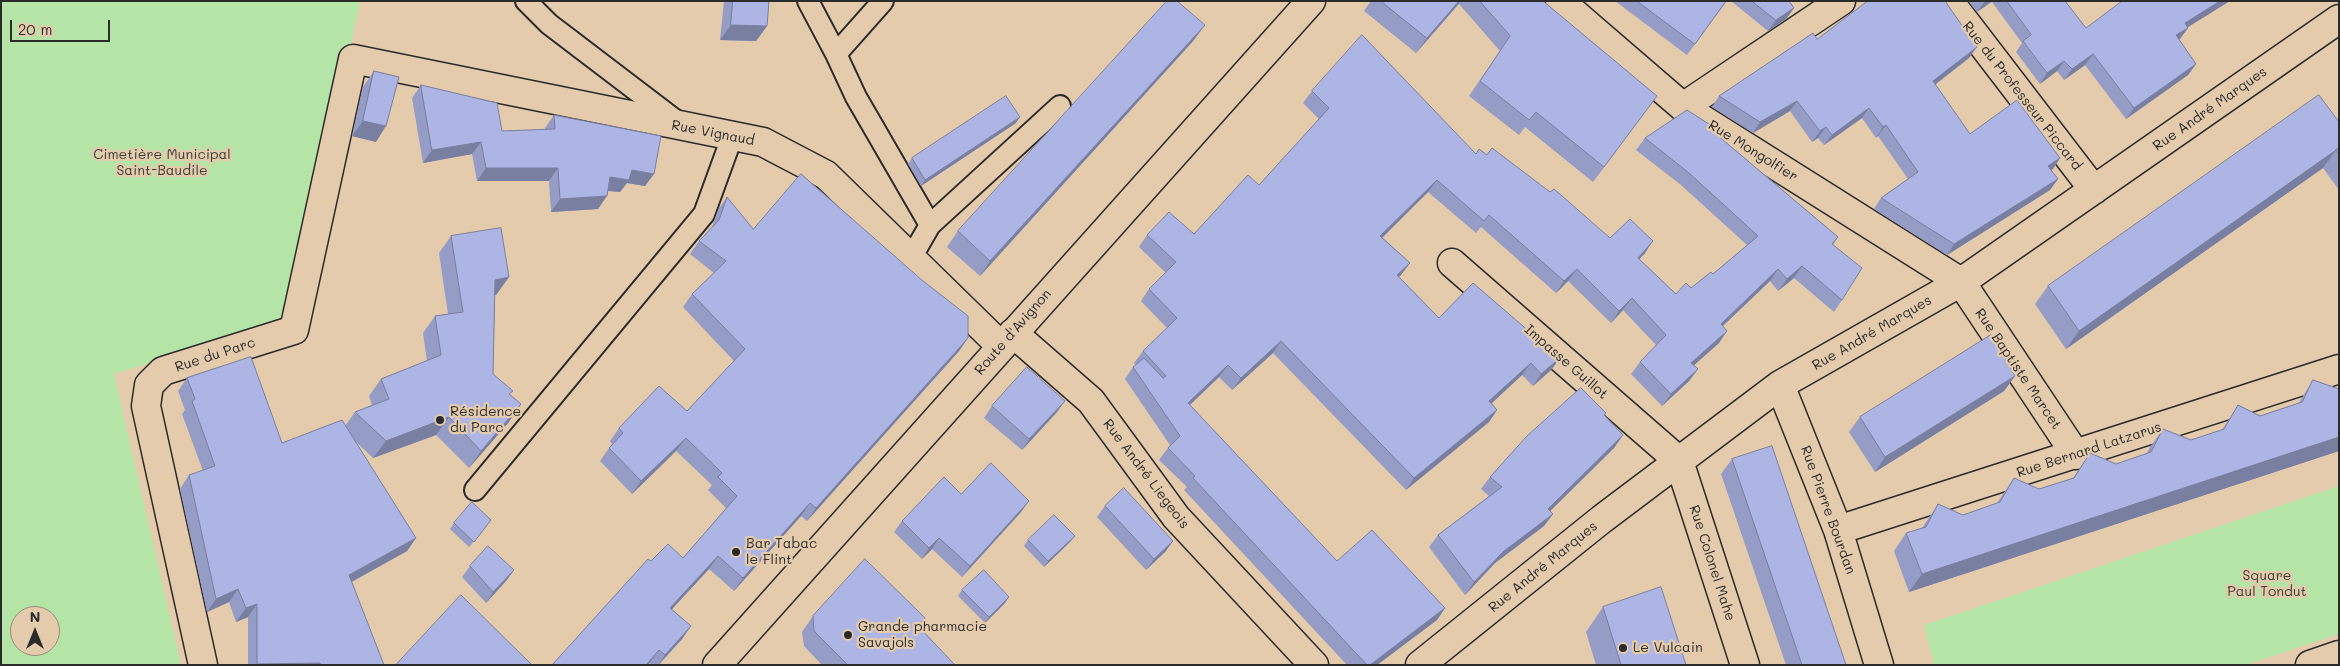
<!DOCTYPE html>
<html>
<head>
<meta charset="utf-8">
<style>
	body { margin:0 }
	#map { position:relative; width:2340px; height:666px; overflow:hidden; background:#e4cbac; font-family:Mali,sans-serif }
	canvas { display:block }
	.frame { position:absolute; inset:0; border:2px solid #2b2b2b; pointer-events:none }
	.north { position:absolute; left:10px; top:606px; width:50px; height:50px; box-sizing:border-box; background:#e4cbac; border:1px solid #9a8b78; border-radius:50%; rotate:0deg; font-size:14px; font-weight:700; line-height:20px; text-align:center; color:#2b2b2b }
	.north::after { content:''; display:block; margin:auto; width:18px; height:22px; background:#2b2b2b; clip-path:polygon(50% 0,100% 100%,50% 72%,0 100%) }
	.scale { position:absolute; left:10px; top:20px; width:100px; height:22px; box-sizing:border-box; border:2px solid #2b2b2b; border-top:0; padding-left:6px; font-size:15px; line-height:18px; white-space:nowrap; color:#2b2b2b; -webkit-text-stroke:4px #e4cbac; paint-order:stroke }
</style>
</head>
<body>
<div id="map">
<canvas width="2340" height="666"></canvas>
<div class="frame"></div>
<div class="north">N</div>
<div class="scale">20 m</div>
</div>
<script>
const ctx = document.querySelector('canvas').getContext('2d');
ctx.lineJoin = 'round';
function fillPath(path, color) { ctx.fillStyle = color; ctx.fill(path, 'evenodd'); }
function strokePath(path, color, width, dash) { ctx.strokeStyle = color; ctx.lineWidth = width; ctx.lineCap = dash ? 'butt' : 'round'; ctx.setLineDash(dash || []); ctx.stroke(path); }
function drawText(font, color, halo, rows, align = 'center') {
  ctx.font = font + ' Mali,sans-serif'; ctx.lineWidth = 4.5; ctx.setLineDash([]); ctx.textBaseline = 'middle'; ctx.strokeStyle = halo; ctx.fillStyle = color; for (const [text, x, y, turn = 0] of rows) {
    ctx.save(); ctx.translate(x, y); ctx.rotate((+turn || 0) * Math.PI / 180); ctx.textAlign = isNaN(turn) ? turn : align; if (halo) ctx.strokeText(text, 0, 0); ctx.fillText(text, 0, 0); ctx.restore();
  }
}
const green = new Path2D(`
	M1,1H360L294,319L114,374L181,665H1ZM20,616H50V646H20Z
	M2339,486V634L2246,665H1934L1924,625Z`);
const lane = new Path2D(`
	M526,1L549,24L679,123
	M808,1L836,54
	M883,1L836,54L856,97L930,225L911,258
	M930,225L1060,106
	M475,490L704,214L732,137`);
const street = new Path2D(`
	M1560,1L1683,107L1961,282L2076,455
	M1949,1L2094,190
	M1683,107L1841,1
	M1452,263L1679,461L1745,665
	M1013,333L1091,401L1176,517L1314,665
	M1780,385L1838,530L1879,665
	M1838,530L2339,369
	M203,665L146,406L149,385L163,371L294,330L353,59L763,142L826,175L1001,346
	M1420,665L1602,519L1780,385L1961,282L2339,19
	M2310,665L2339,655`);
const secondary = new Path2D(`
	M717,665C915,444 1112,222 1311,1`);
const wall = new Path2D(`
	M724,1H769L767,26L756,41L720,40Z
	M1371,1H1543L1646,111L1593,182L1525,127L1519,135L1469,96L1500,51L1459,4L1416,53L1364,11Z
	M1615,1H1727L1687,55Z
	M1731,1H1789L1794,8L1786,19L1768,31Z
	M1968,1H2065L2086,28L2187,27L2188,28L2179,39L2196,64L2188,75L2126,119L2085,65L2064,80L2057,71L2040,84L2016,52L2022,43L1992,2L1977,12Z
	M1817,39L1969,58L1935,85L1970,134L2060,158L2053,169L2051,170L2058,179L2050,190L1947,255L1874,209L1881,198L1908,179L1878,136L1876,138L1862,118L1824,145L1818,138L1812,142L1790,111L1753,133L1712,107L1719,96Z
	M1194,40L980,276L947,247L958,231Z
	M374,71L376,142L352,136L363,87Z
	M421,85L502,131L545,130V128L554,115L645,186L627,183L620,192L608,191L598,209L551,212L549,181H477L472,154L423,163L412,98Z
	M1312,91L1476,154L1610,238L1645,253L1639,259L1676,294L1691,288L1713,274L1747,245L1681,185L1636,150L1645,138L1710,129L1838,237L1833,245L1842,300L1834,312L1794,278L1778,291L1770,281L1723,326L1719,343L1694,365L1698,369L1689,381L1662,406L1631,374L1640,362L1656,345L1623,310L1611,323L1568,281L1556,293L1481,227L1476,233L1428,192L1382,237L1410,263L1399,277L1439,318L1560,358L1551,370L1533,386L1522,375L1492,403L1497,410L1489,422L1406,490L1273,353L1232,390L1219,377L1190,405L1337,561L1445,608L1437,620L1377,665H1347L1184,490L1187,487L1159,460L1170,445L1125,379L1133,367L1136,365L1134,363L1143,351L1167,328L1141,301L1149,289L1166,273L1139,247L1147,235L1194,234L1259,185L1319,119L1303,103Z
	M2339,122V190L2323,168L2066,349L2035,304L2048,286Z
	M1016,123L921,186L908,164L912,158Z
	M727,197L753,229L968,338L959,351L807,521L801,516L734,591L709,569L672,609L691,626L682,639L659,665H652L650,663L648,665H552L651,561L683,558L726,508L708,490L712,485L676,451L632,494L600,461L612,444L610,441L619,428L687,411L734,361L683,307L692,294L714,273L690,254L699,241L712,227L718,210Z
	M451,236L509,277L496,295H495L493,374L510,395L509,422L469,468L436,435L373,458L355,441L416,538L407,551L352,582L384,665H248V617L236,622L229,602L207,612L180,489L189,475L203,471L182,414L185,410L178,391L187,378L282,443L345,426L355,412L372,405L369,396L381,379L427,361L423,333L435,316L448,314L439,253Z
	M2015,376L2004,391L1875,472L1849,432L1860,417Z
	M2313,380L2339,389V451L1909,592L1894,551L1906,533L1922,528L1938,504L1963,515L1997,503L2014,478L2039,489L2073,478L2090,453L2116,464L2147,453L2150,447L2163,429L2191,440L2222,430L2238,405L2260,416L2298,404Z
	M992,406L1057,412L1022,450L984,418Z
	M1604,415L1623,435L1614,448L1550,511L1553,514L1544,526L1495,563L1465,595L1429,547L1438,535L1489,496L1481,489L1490,477Z
	M1732,459L1846,665H1786L1721,474Z
	M961,494L1021,512L962,577L932,549L922,559L894,532L902,521Z
	M1105,506L1173,541L1165,552L1146,570L1097,517Z
	M491,520L469,547L450,529L454,523Z
	M1028,540L1071,541L1044,567L1024,546Z
	M470,566L514,570L506,581L486,603L462,577Z
	M962,590L1005,603L985,623L958,596Z
	M1603,607L1686,665H1596L1586,632Z
	M813,616L919,627L955,665H822L804,646L802,632Z`);
const shadedWall = new Path2D(`
	M1459,1H1461L1416,53L1427,38Z
	M1985,1H1992L1977,12Z
	M2220,1H2230L2177,34L2185,23Z
	M1794,8L1786,19L1768,31L1776,20Z
	M731,25L767,26L756,41L720,40Z
	M1205,25L1194,40L980,276L990,261Z
	M2188,28L2180,39L2169,46L2176,35Z
	M1977,47L1969,58L1925,92L1933,81Z
	M2093,54L2085,65L2064,80L2072,69Z
	M2064,61L2057,71L2040,84L2047,73Z
	M2196,64L2188,75L2126,119L2134,108Z
	M1797,101L1790,111L1753,133L1760,122Z
	M1869,108L1862,118L1824,145L1832,135Z
	M1020,117L1016,123L921,186L925,180Z
	M363,121L386,126L376,142L352,136Z
	M1886,125L1878,136L1876,138L1883,127Z
	M1826,127L1818,138L1812,142L1820,131Z
	M481,142L472,154L423,163L432,150Z
	M2336,150L2323,168L2066,349L2079,331Z
	M2060,158L2053,169L2040,177L2048,166Z
	M486,168H558L549,181H477Z
	M632,170L654,174L645,186L627,183L620,192L601,190L610,177Z
	M2058,179L2050,190L1947,255L1954,244Z
	M1437,180L1428,192L1372,248L1380,236Z
	M607,196L598,209L551,212L560,199Z
	M1653,241L1645,253L1629,270L1638,258Z
	M1410,263L1401,275L1388,287L1397,275Z
	M1802,266L1794,278L1778,291L1787,279Z
	M1577,269L1568,281L1556,293L1564,281Z
	M1778,269L1770,281L1712,336L1721,324Z
	M509,277L496,295L483,297L495,280Z
	M1632,298L1623,310L1611,323L1619,311Z
	M1727,331L1719,343L1683,375L1691,363Z
	M968,338L959,351L807,521L816,508Z
	M1281,341L1273,353L1232,390L1241,378Z
	M1560,358L1551,370L1533,386L1541,374Z
	M1531,363L1522,375L1481,413L1489,401Z
	M1228,365L1219,377L1179,415L1188,403Z
	M1698,369L1689,381L1662,406L1671,394Z
	M2015,376L2004,391L1875,472L1885,457Z
	M1065,401L1057,412L1022,450L1029,439Z
	M521,404L509,422L469,468L481,451Z
	M1497,410L1489,422L1406,490L1414,478Z
	M449,417L436,435L373,458L386,441Z
	M1623,435L1614,448L1539,522L1548,509Z
	M2339,437V451L1909,592L1922,574Z
	M686,438L676,451L632,494L641,481Z
	M1029,501L1021,512L962,577L970,566Z
	M810,503L801,516L734,591L743,578Z
	M1553,514L1544,526L1495,563L1465,595L1474,582L1504,551Z
	M1075,536L1071,541L1044,567L1048,561Z
	M416,538L407,551L340,588L349,575Z
	M939,538L932,549L922,559L929,548Z
	M1173,541L1165,552L1146,570L1154,559Z
	M718,556L709,569L661,621L670,608Z
	M514,570L506,581L486,603L493,592Z
	M238,589L229,602L207,612L216,599Z
	M1009,597L1005,603L985,623L989,617Z
	M257,604L248,617L236,622L246,608Z
	M1445,608L1437,620L1377,665H1370Z
	M691,626L682,639L658,665L665,655Z
	M659,650L648,665H646Z
	M320,663L319,665H257V664Z`);
const building = new Path2D(`
	M733,1H769L767,26L731,25Z
	M1167,1H1177L1205,25L990,261L958,231Z
	M1381,1H1459L1427,38Z
	M1480,1H1543L1657,96L1604,167L1536,112L1529,120L1480,81L1510,36Z
	M1637,1H1726L1695,44Z
	M1752,1H1789L1794,8L1776,20Z
	M1868,1H1945L1977,47L1933,81L1970,134L2017,100L2060,158L2048,166L2058,179L1954,244L1881,198L1918,172L1886,125L1883,127L1869,108L1832,135L1826,127L1820,131L1797,101L1760,122L1719,96L1813,33L1817,39Z
	M2007,1H2065L2086,28L2122,1H2220L2185,23L2188,28L2176,35L2196,64L2134,108L2093,54L2072,69L2064,61L2047,73L2023,41L2031,35Z
	M1362,35L1476,154L1479,149L1487,155L1492,148L1550,192L1554,189L1610,238L1630,219L1653,241L1638,258L1676,294L1686,283L1691,288L1711,272L1713,274L1758,236L1689,173L1645,138L1687,110L1712,126L1710,129L1838,237L1832,244L1862,268L1842,300L1802,266L1787,279L1778,269L1721,324L1727,331L1691,363L1698,369L1671,394L1640,362L1666,335L1632,298L1619,311L1577,269L1564,281L1489,215L1484,221L1437,180L1380,236L1410,263L1397,275L1439,318L1473,283L1560,358L1541,374L1531,363L1489,401L1497,410L1414,478L1281,341L1241,378L1228,365L1188,403L1337,561L1372,530L1445,608L1370,665H1367L1193,478L1195,476L1168,448L1180,436L1133,367L1144,358L1163,378L1166,376L1143,351L1177,318L1149,289L1176,262L1147,235L1169,212L1194,234L1248,175L1259,185L1329,108L1312,91Z
	M374,71L399,77L386,126L363,121Z
	M421,85L497,103L502,131L555,129L554,115L661,136L654,174L632,170L629,180L610,177L607,196L560,199L558,168H486L481,142L432,150Z
	M2319,95L2339,122V148L2079,331L2048,286Z
	M1006,96L1020,117L925,180L912,158Z
	M2339,148V154L2336,150Z
	M801,174L923,281L968,316V338L816,508L810,503L743,578L718,556L670,608L691,626L665,655L659,650L646,665H552L648,559L651,561L668,544L683,558L737,496L718,477L722,473L686,438L641,481L609,448L623,433L619,428L659,386L687,411L745,349L692,294L726,261L699,241L719,220L727,197L753,229Z
	M501,228L509,277L495,280L493,374L513,391L509,394L521,404L481,451L449,417L386,441L355,412L389,399L381,379L441,355L435,316L463,312L451,236Z
	M1991,335L2015,376L1885,457L1860,417Z
	M251,357L282,443L342,420L416,538L349,575L384,665H321L320,663L257,664V604L246,608L238,589L216,599L189,475L215,466L192,401L195,399L187,378Z
	M1027,367L1065,401L1029,439L992,406Z
	M2313,380L2339,389V437L1922,574L1906,533L1926,527L1938,504L1963,515L2000,502L2014,478L2039,489L2074,478L2090,453L2116,464L2151,452L2163,429L2191,440L2224,429L2238,405L2260,416L2302,402Z
	M1581,388L1606,413L1604,415L1623,435L1548,509L1553,514L1504,551L1474,582L1438,535L1502,487L1490,477L1527,436Z
	M1772,446L1846,665H1802L1732,459Z
	M991,463L1029,501L970,566L939,538L929,548L902,521L944,477L961,494Z
	M1124,488L1173,541L1154,559L1105,506Z
	M472,502L491,520L474,542L454,523Z
	M1054,515L1075,536L1048,561L1028,540Z
	M488,546L514,570L493,592L470,566Z
	M865,559L925,618L918,626L955,665H848L814,631L813,616Z
	M984,570L1009,597L989,617L962,590Z
	M1661,587L1686,665H1621L1603,607Z
	M461,595L532,665H396Z`);
const markers = [
	[440,420,5,"#2b2b2b"],
	[736,552,5,"#2b2b2b"],
	[848,635,5,"#2b2b2b"],
	[1623,648,5,"#2b2b2b"]
];
const streetNames = [
	["Rue du Professeur Piccard",2022,96,52],
	["Rue André Marques",2210,109,-35],
	["Rue Vignaud",713,133,11],
	["Rue Mongolfier",1753,151,32],
	["Route d'Avignon",1013,332,-49],
	["Rue André Marques",1872,333,-30],
	["Rue du Parc",215,355,-18],
	["Impasse Guillot",1566,362,41],
	["Rue Baptiste Marcet",2018,369,56],
	["Rue Bernard Latzarus",2089,450,-18],
	["Rue André Liegeois",1146,474,53],
	["Rue Pierre Bourdan",1828,510,70],
	["Rue Colonel Mahe",1712,563,72],
	["Rue André Marques",1543,567,-39]
];
const parkNames = [
	["Cimetière Municipal",162,155],
	["Saint-Baudile",162,171],
	["Square",2267,576],
	["Paul Tondut",2267,592]
];
const poiNames = [
	["Résidence",450,412],
	["du Parc",450,428],
	["Bar Tabac",746,544],
	["le Flint",746,560],
	["Grande pharmacie",858,627],
	["Savajols",858,643],
	["Le Vulcain",1633,648]
];
fillPath(green, '#b4e5a6');
strokePath(lane, '#2b2b2b', 24);
strokePath(street, '#2b2b2b', 31);
strokePath(secondary, '#2b2b2b', 31);
strokePath(lane, '#e4cbac', 20);
strokePath(street, '#e4cbac', 28);
strokePath(secondary, '#e4cbac', 28);
fillPath(wall, '#959cc5');
fillPath(shadedWall, '#797fa0');
fillPath(building, '#adb5e5');
strokePath(building, '#797fa0', 1);
for (const [x, y, r, color] of markers) { const dot = new Path2D(); dot.arc(x, y, r, 0, 2 * Math.PI); ctx.fillStyle = color; ctx.fill(dot); strokePath(dot, '#e4cbac', 2); }
drawText('14px', '#2b2b2b', '#e4cbac', streetNames);
drawText('14px', '#393e37', '#e4cbac', parkNames);
drawText('14px', '#2b2b2b', '#e4cbac', poiNames, 'left');
</script>
</body>
</html>
